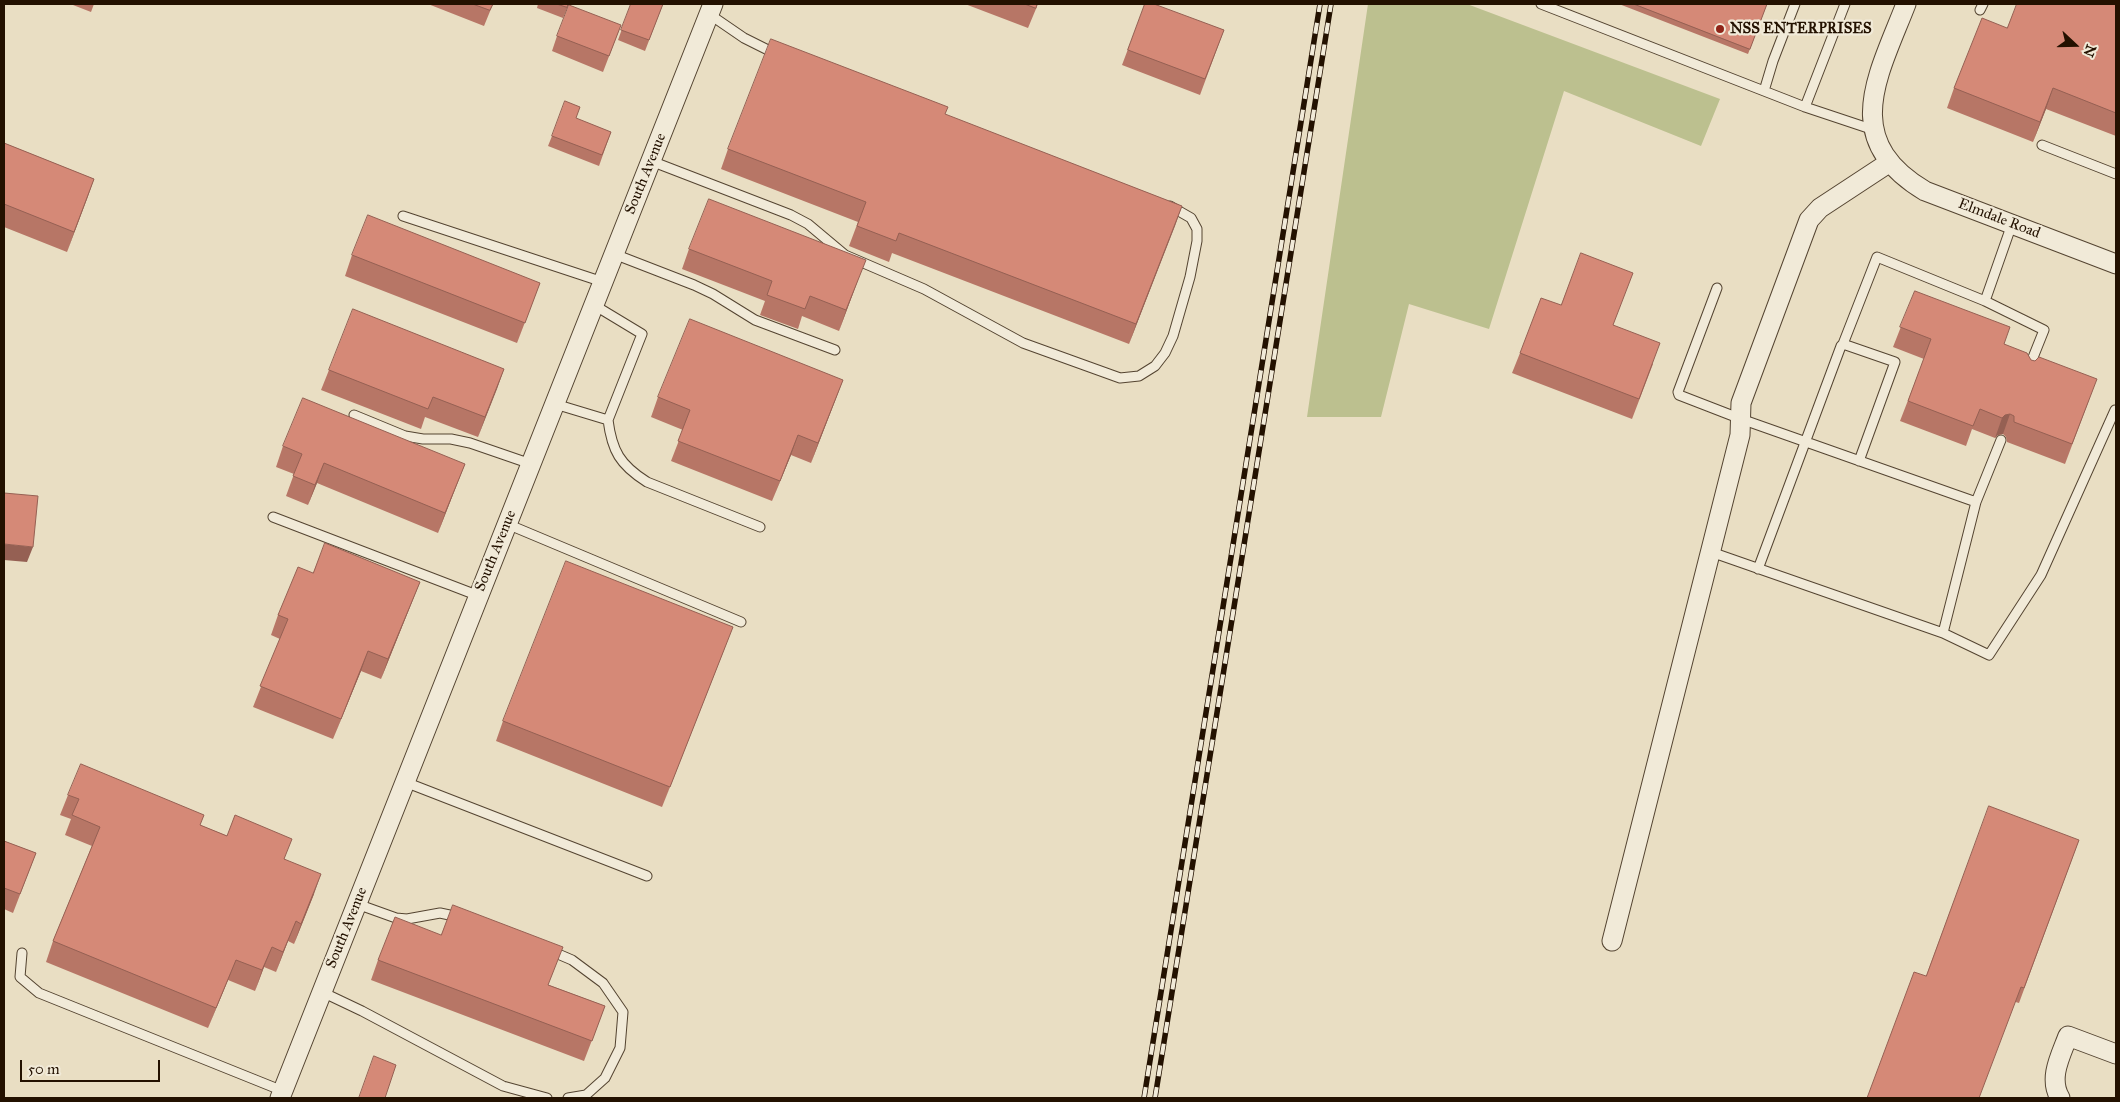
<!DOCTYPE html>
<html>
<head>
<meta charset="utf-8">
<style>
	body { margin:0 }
	#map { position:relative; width:2120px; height:1102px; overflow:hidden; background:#e9dec3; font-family:"IM FELL Great Primer",serif }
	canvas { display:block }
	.frame { position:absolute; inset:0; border:5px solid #231100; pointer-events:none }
	.north { position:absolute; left:2050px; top:20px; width:50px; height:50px; -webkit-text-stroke:4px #f1ead8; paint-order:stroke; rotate:111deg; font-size:14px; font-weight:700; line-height:20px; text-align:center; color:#231100 }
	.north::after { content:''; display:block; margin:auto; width:18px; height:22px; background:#231100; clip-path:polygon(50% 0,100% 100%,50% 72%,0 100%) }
	.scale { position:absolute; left:20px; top:1060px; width:140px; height:22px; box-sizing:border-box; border:2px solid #231100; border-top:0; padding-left:6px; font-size:15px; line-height:18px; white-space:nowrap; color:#231100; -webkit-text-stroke:4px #f1ead8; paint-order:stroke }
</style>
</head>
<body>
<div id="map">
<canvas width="2120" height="1102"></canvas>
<div class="frame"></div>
<div class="north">N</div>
<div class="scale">50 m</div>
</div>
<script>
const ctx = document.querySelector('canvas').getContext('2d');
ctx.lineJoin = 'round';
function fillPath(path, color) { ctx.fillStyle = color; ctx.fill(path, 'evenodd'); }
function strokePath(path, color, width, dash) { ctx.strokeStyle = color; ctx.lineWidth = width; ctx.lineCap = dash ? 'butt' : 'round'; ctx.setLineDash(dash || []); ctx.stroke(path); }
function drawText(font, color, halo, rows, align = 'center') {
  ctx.font = font + ' "IM FELL Great Primer",serif'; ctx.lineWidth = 4.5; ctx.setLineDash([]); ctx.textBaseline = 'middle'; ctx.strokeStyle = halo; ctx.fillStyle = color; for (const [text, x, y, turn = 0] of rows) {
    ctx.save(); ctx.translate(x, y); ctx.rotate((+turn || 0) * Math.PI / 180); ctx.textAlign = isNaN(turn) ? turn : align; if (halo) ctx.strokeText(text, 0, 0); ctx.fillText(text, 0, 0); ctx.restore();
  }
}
const green = new Path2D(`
	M1368,4H1467L1720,99L1701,146L1564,91L1489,329L1409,304L1381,417H1307Z`);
const lane = new Path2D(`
	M1541,4L1764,91
	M1795,4L1773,61L1764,91L1805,107L1874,130
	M1980,10L1983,4
	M709,14L744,38L778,55
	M1805,107L1845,4
	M2042,145L2116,174
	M651,161L791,215L808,224L845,255L924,289L1023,343L1120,378L1139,376L1155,366L1165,353L1173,336L1190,277L1197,241V229L1191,218L1170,206
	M403,216L603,282
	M614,254L694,285L713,294L755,320L835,350
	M1985,301L2044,330L2028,370
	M1843,344L1877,257L1985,301L2012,224
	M555,404L608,420L642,334L594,305
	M354,415L405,436L423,439H451L470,443L531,464
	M608,420C612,451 620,465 647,482L760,527
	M1976,502L2001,440
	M273,517L479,596
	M507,524L741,622
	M1711,552L1943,633L1976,502L1741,419L1679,395L1678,392L1717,288
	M1758,569L1841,346L1843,344L1895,362L1859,461
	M1943,633L1989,655L2041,575L2115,410
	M405,782L647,876
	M357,904L396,918L407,919L440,913L459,917
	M551,951L572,960L603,983L623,1012L620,1048L605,1078L586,1095L568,1098
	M22,953L20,977L39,993L283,1091
	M322,992L362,1011L503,1086L547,1098`);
const street = new Path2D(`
	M1906,4C1878,76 1839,140 1925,191L2116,264
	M1612,941L1740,435L1741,403L1809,220L1820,208L1890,162
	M280,1098L713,4
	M2060,1098C2048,1078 2061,1055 2068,1036L2116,1054`);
const rail = new Path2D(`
	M1144,1098L1320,4
	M1155,1098L1331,4`);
const wall = new Path2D(`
	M74,4H94L91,12L73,5Z
	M428,4H493L484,26Z
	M538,4H569L563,18L537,8Z
	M631,4H663L645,51L618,40Z
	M965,4H1038L1028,28Z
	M1145,4L1224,30L1200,95L1122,65Z
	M1619,4H1767L1748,54Z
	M2116,4V136L2046,109L2033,142L1947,108L1954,88L2007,28Z
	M621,25L603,72L552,51L557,36Z
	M945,115L1182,206L1129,344L892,253L889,262L849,246L858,222L721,169L728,149Z
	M576,119L611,132L599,166L548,146L552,136Z
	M4,143L94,179L67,252L4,227Z
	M689,249L858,280L839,331L802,316L798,329L760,315L765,301L682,269Z
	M352,255L540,283L517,343L345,276Z
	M1915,291L2031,360L2089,400L2065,464L2007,442L2006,437L2003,434L1998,435L1995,438L1972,429L1966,446L1900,421L1924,359L1893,347Z
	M1613,325L1653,364L1632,419L1512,373L1520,353Z
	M504,369L478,437L425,417L421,429L321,390L329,370Z
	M843,380L811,463L791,455L772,501L671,461L683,430L651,417L658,397Z
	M283,446L465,464L438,533L317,483L308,505L286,496L294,474L276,467Z
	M313,573L420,582L381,679L361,671L333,739L253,707L280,639L271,635L278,615Z
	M725,647L662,807L496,741L503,721Z
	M68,795L200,825L285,859L314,894L294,944L288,941L276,972L264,967L255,991L228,980L208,1028L46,962L53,941L92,846L65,835L71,819L60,815Z
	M2079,840L2019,1003L1926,976Z
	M4,841L36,853L13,913L4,909Z
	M378,960L549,985L605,1006L584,1061L371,980Z`);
const shadedWall = new Path2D(`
	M2053,88L2046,109L2033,142L2040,122Z
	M94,179L87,199L67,252L74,232Z
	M1182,206L1175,226L1129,344L1136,324Z
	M866,260L858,280L839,331L846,310Z
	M504,369L497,389L478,437L485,417Z
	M843,380L835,401L811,463L818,443Z
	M2010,414L2003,434L1998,435L1995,438L2002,418L2005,415Z
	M798,435L791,455L772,501L780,481Z
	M324,463L317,483L308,505L315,485Z
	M465,464L457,484L438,533L445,513Z
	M4,544L33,547L27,562L4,560Z
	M420,582L412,602L381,679L388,659Z
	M733,627L725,647L662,807L670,787Z
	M368,651L361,671L333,739L341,719Z
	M321,874L314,894L294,944L301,924Z
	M296,921L288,941L276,972L283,952Z
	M272,947L264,967L255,991L262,970Z
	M236,960L228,980L208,1028L216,1008Z`);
const building = new Path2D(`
	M473,4H493L490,10Z
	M557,4H568L567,7Z
	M631,4H663L649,40L621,30Z
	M1025,4H1037L1036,8Z
	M1145,4H1154L1224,30L1205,79L1128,50Z
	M1634,4H1767L1750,49Z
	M2017,4H2116V113L2053,88L2040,122L1954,88L1982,18L2007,28Z
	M569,5L621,25L609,56L557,36Z
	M771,39L948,107L945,114L1182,206L1136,324L899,233L896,241L857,226L866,202L728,149Z
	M565,101L580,107L576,118L611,132L602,155L552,136Z
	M4,143L94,179L74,232L4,204Z
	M709,199L866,260L846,310L810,296L805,309L767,295L772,281L689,249Z
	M368,215L540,283L525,323L352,255Z
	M1581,253L1633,273L1613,325L1660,343L1639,399L1520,353L1541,298L1561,305Z
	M1915,291L2010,327L2004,344L2027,353L2031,360L2035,361L2039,357L2097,379L2072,444L2014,422V416L2010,414L2005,415L2002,418L1980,409L1973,426L1908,401L1931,339L1900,327Z
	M353,309L504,369L485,417L433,397L428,409L329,370Z
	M690,319L843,380L818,443L798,435L780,481L678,441L690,410L658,397Z
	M303,398L465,464L445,513L324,463L315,485L293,476L302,454L283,446Z
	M4,493L38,496L33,547L4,544Z
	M325,543L420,582L388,659L368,651L341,719L260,686L288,619L278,615L298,567L313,573Z
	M566,561L733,627L670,787L503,721Z
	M81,764L204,815L200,825L227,836L235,815L292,839L284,859L321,874L301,924L296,921L283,952L272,947L262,970L236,960L216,1008L53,941L100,827L72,815L79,799L68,795Z
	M1989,806L2079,840L2024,988L2021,987L1979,1098H1867L1914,972L1926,976Z
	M4,841L36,853L20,894L4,888Z
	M453,905L563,947L548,985L605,1006L592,1041L378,960L395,917L441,935Z
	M374,1056L396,1065L385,1098H359Z`);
const markers = [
	[1720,29,5,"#8f2418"]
];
const poiNames = [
	["NSS ENTERPRISES",1730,29]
];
const streetNames = [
	["South Avenue",646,174,-68],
	["Elmdale Road",1999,219,21],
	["South Avenue",496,551,-68],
	["South Avenue",347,928,-68]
];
fillPath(green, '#bcc08f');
strokePath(lane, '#544431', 11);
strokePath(street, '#544431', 21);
strokePath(lane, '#f1ead8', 9);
strokePath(street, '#f1ead8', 19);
strokePath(rail, '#231100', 5.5);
strokePath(rail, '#f1ead8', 4, [11]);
fillPath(wall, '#b77666');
fillPath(shadedWall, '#956053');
fillPath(building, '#d58977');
strokePath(building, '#956053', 1);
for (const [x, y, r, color] of markers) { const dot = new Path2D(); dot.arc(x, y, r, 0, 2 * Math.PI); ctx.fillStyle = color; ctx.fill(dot); strokePath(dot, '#f1ead8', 2); }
drawText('bold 15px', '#231100', '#f1ead8', poiNames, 'left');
drawText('15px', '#231100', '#f1ead8', streetNames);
</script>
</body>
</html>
